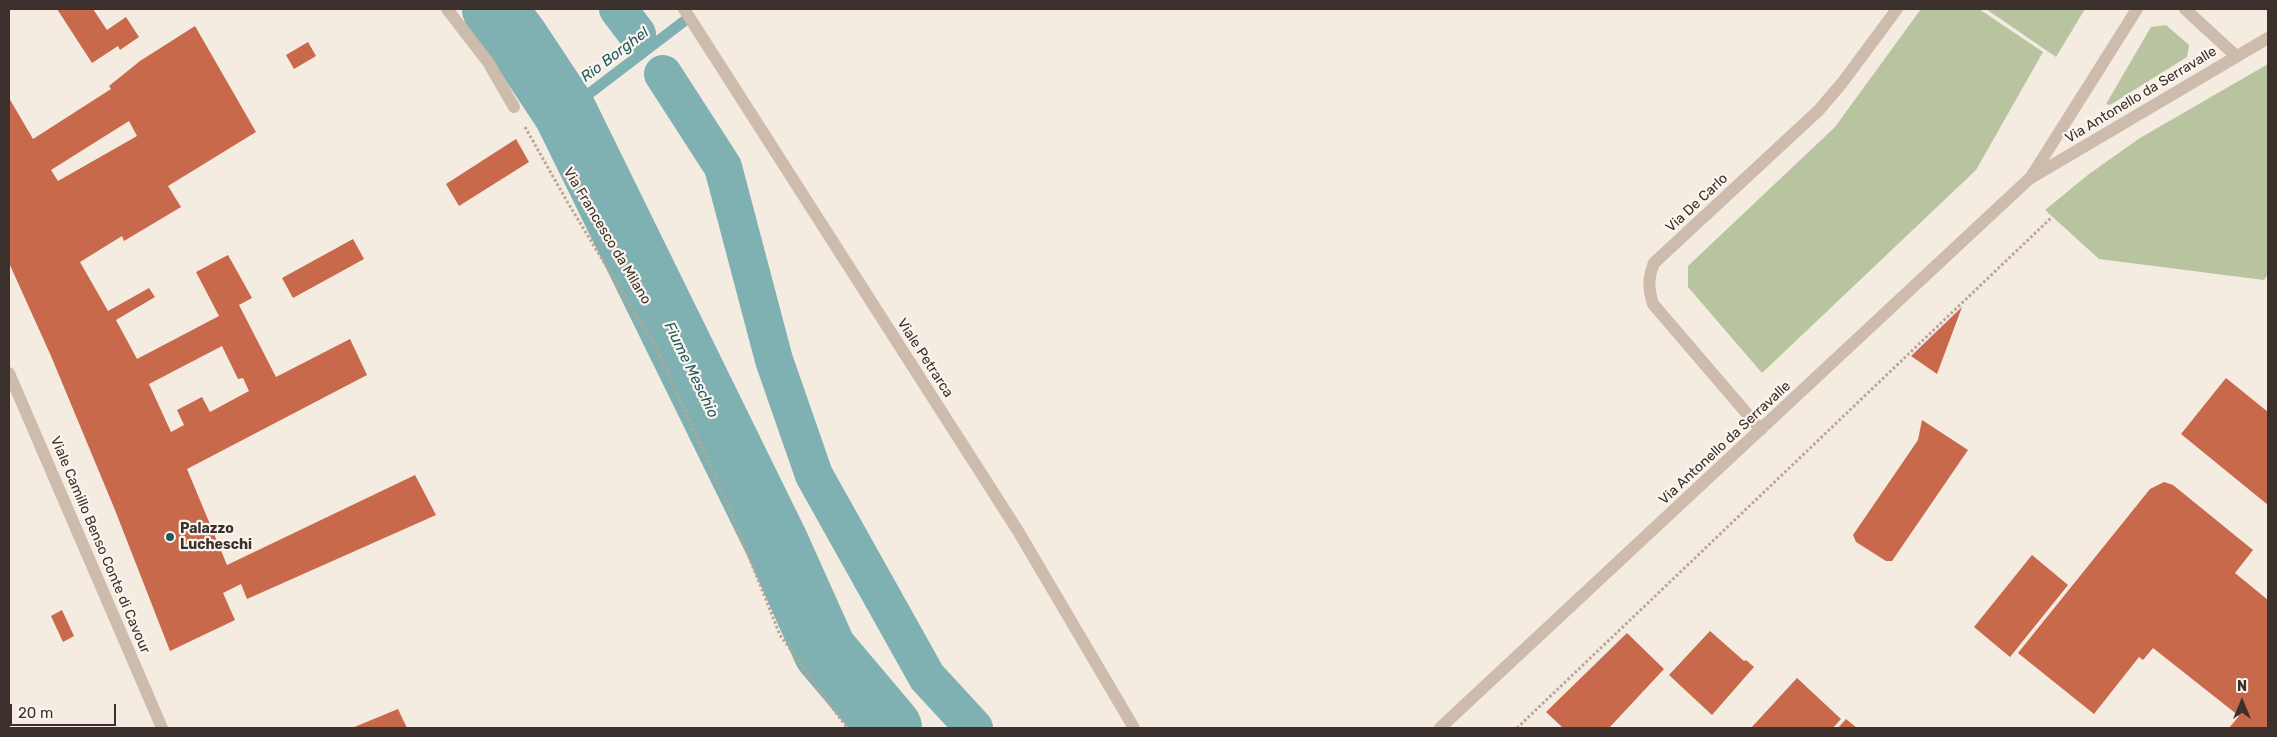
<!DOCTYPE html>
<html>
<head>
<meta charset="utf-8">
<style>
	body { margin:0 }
	#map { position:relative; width:2277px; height:737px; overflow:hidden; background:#f4ebe1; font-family:Rubik,sans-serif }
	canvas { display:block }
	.frame { position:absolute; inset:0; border:10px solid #3b302b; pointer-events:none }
	.north { position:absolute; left:2217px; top:677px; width:50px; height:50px; -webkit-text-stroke:4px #fbf5ee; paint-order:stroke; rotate:0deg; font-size:14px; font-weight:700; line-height:20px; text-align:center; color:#3b302b }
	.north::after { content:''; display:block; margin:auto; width:18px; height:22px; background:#3b302b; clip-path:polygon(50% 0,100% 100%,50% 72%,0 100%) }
	.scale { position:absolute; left:10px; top:704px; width:106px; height:22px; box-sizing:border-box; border:2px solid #3b302b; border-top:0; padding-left:6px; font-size:15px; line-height:18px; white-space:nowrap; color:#3b302b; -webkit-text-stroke:4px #fbf5ee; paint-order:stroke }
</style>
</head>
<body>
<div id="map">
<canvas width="2277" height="737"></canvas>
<div class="frame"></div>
<div class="north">N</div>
<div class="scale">20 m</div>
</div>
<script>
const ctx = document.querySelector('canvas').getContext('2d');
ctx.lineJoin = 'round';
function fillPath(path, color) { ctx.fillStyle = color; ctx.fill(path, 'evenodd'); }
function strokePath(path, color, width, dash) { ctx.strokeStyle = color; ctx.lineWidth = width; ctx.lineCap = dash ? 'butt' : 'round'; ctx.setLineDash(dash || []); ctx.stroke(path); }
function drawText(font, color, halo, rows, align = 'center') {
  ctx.font = font + ' Rubik,sans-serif'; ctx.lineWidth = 4.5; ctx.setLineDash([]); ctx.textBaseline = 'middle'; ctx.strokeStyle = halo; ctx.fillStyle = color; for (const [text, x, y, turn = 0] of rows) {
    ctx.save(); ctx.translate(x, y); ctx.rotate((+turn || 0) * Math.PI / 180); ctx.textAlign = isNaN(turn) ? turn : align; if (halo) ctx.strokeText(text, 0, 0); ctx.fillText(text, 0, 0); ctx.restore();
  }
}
const green = new Path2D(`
	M1921,9H1979L2043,52L1976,170L1762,373L1688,287V266L1835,127Z
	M1986,9H2085L2056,57Z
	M2166,25L2189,45L2187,57L2110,105L2106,104L2151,27Z
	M2268,64V274L2264,280L2099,259L2045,210L2089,174L2140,138Z`);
const stream = new Path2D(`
	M565,112L683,22`);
const canal = new Path2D(`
	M618,9L637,34
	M663,74L723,167L774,360L814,475L927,677L974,728`);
const river = new Path2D(`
	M494,9L516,38L565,112L777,544L825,651L890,728`);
const building = new Path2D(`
	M57,9H93L107,30L126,17L139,37L120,50L118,46L92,63Z
	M195,26L256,132L168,186L181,207L124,241L122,236L80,262L108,311L149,288L155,297L116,320L137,359L219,316L196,272L228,255L252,298L239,305L276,377L350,339L367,375L187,469L227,565L415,475L436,515L247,599L241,584L223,593L235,620L170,651L115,510L51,356L9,263V98L33,139L111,89L109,86L140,61ZM129,121L137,136L58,181L51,170ZM222,346L238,379L243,378L249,391L210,412L202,397L177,410L184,425L171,432L149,384Z
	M308,42L316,56L294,69L286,55Z
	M516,139L529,162L459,206L446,184Z
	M353,239L364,259L293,298L282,278Z
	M1962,307L1937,374L1911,356Z
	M2226,378L2268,412V505L2181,434Z
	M1922,420L1968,450L1892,561H1886L1856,542L1853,535L1918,440Z
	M2164,482L2173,485L2253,550L2235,573L2268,600V728H2229L2239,716L2153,648L2143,660L2139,657L2094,714L2018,653L2150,489Z
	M2032,555L2068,585L2010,657L1974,627Z
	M62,610L74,636L63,642L51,616Z
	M1710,631L1744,661L1746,660L1754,667L1712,715L1669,675Z
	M1627,633L1664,669L1609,728H1563L1546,712Z
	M1797,678L1841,719L1833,728H1751Z
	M398,709L407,728H352Z
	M1846,719L1857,728H1838Z`);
const path = new Path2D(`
	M525,127L568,203L656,348L727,502L780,635L847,728
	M1517,728L2052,217`);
const minor = new Path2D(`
	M447,9L488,62L514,107
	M684,9L1018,531L1134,728
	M2185,9L2236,56
	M2031,177L2137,9
	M9,373L162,728
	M1761,430L1653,304C1648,288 1648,278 1654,263L1819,110L1842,83L1897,9
	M1440,728L2029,179L2268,38`);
const markers = [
	[170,537,5,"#1f5a5e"]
];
const streetNames = [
	["Via Antonello da Serravalle",2141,95,-31],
	["Via De Carlo",1697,203,-43],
	["Via Francesco da Milano",607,236,59],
	["Viale Petrarca",925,358,57],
	["Via Antonello da Serravalle",1725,443,-43],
	["Viale Camillo Benso Conte di Cavour",100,545,67]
];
const poiNames = [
	["Palazzo",180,529],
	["Lucheschi",180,545]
];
const waterNames = [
	["Rio Borghel",615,55,-37],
	["Fiume Meschio",691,370,64]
];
fillPath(green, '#b8c4a0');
strokePath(stream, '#7fb0b2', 11);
strokePath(canal, '#7fb0b2', 38);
strokePath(river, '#7fb0b2', 64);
fillPath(building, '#c8694b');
strokePath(path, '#b9a596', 3, [2.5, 2.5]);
strokePath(minor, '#cdbbac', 12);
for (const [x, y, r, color] of markers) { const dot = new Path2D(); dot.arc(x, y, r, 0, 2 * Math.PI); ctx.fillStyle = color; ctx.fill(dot); strokePath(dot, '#fbf5ee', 2); }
drawText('14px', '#3b302b', '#fbf5ee', streetNames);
drawText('bold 14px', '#3b302b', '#fbf5ee', poiNames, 'left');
drawText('italic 15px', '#1f5a5e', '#fbf5ee', waterNames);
</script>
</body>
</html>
